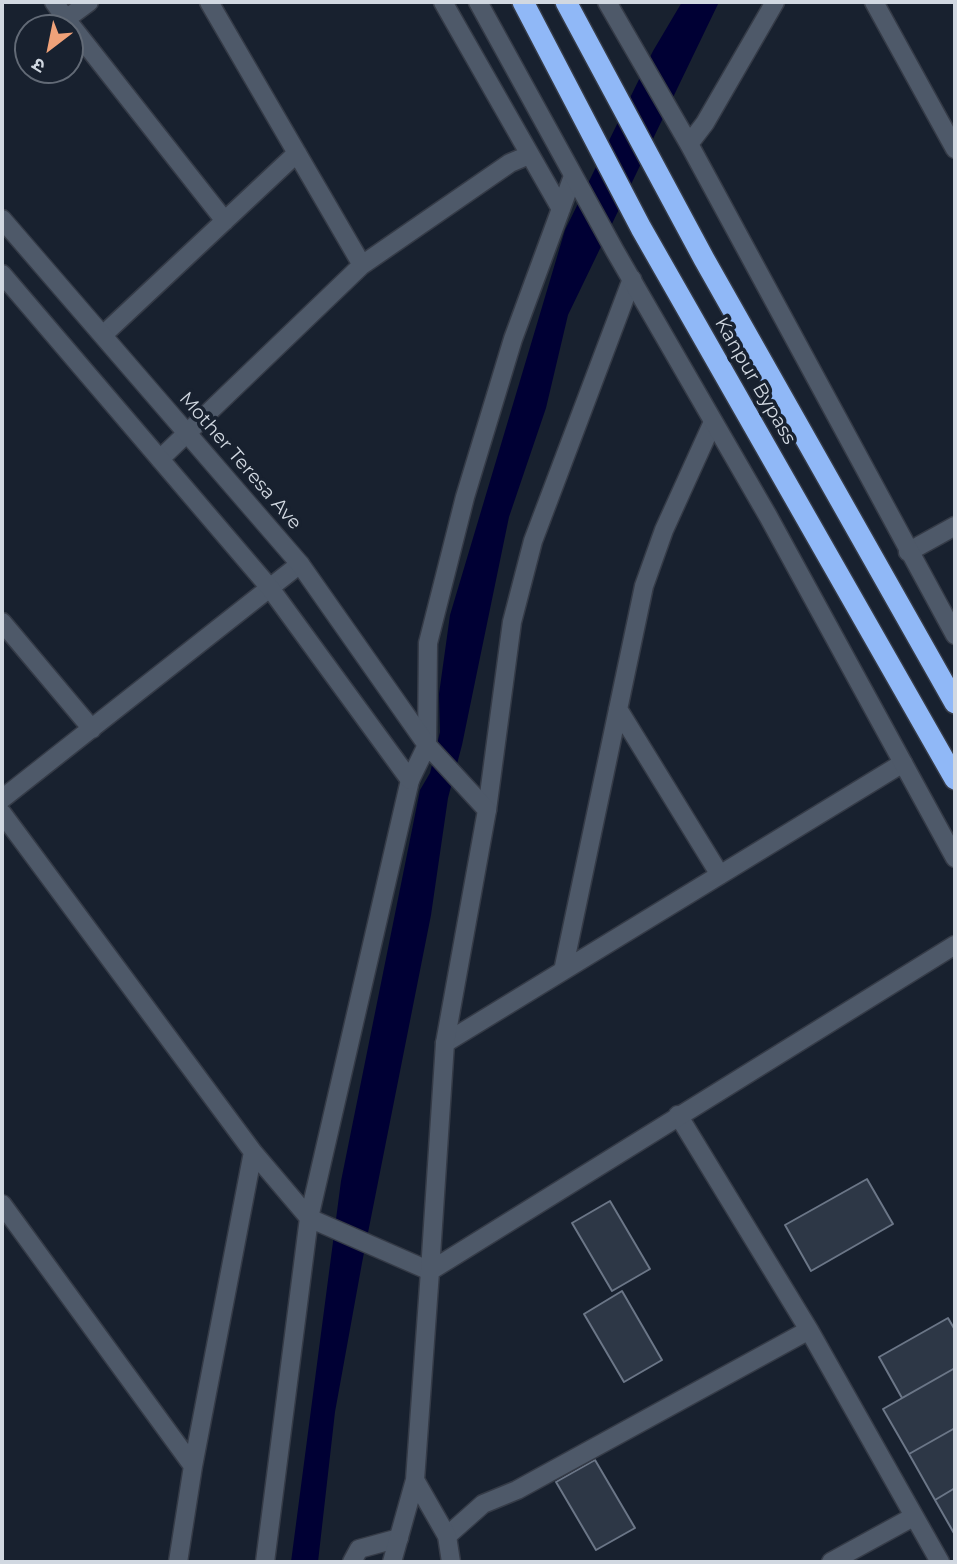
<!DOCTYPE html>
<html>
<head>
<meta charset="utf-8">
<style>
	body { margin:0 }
	#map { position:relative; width:957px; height:1564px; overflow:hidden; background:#18212f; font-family:Montserrat,"Noto Sans Devanagari",sans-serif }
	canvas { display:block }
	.frame { position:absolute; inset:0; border:4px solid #d1d8e1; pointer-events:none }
	.north { position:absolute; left:14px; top:14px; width:70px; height:70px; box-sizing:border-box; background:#18212f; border:2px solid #626a76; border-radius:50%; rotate:212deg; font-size:19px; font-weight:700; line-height:28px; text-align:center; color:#d1d8e1 }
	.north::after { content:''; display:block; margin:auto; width:24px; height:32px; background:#f0a279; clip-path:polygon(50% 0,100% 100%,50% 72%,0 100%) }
</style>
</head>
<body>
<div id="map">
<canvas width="957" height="1564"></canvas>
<div class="frame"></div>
<div class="north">उ</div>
</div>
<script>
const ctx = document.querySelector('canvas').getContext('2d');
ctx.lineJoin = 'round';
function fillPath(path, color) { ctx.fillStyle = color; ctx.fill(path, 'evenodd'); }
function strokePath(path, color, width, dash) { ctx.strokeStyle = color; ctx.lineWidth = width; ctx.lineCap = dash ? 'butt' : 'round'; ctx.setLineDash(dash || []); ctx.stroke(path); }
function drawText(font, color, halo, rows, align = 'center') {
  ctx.font = font + ' Montserrat,sans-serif'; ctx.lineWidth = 7; ctx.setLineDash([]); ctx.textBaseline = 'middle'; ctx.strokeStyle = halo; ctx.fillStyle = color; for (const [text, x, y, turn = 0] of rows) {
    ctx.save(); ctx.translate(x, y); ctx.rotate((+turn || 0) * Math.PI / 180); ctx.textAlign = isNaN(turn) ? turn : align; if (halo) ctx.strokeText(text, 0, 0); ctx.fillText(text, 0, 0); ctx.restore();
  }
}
const water = new Path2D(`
	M682,2H719L568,315L546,408L509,517L462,745L448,798L431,915L362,1263L335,1412L318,1562H291L341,1181L420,790L430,773L440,732L439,694L450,615L565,230L653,51Z`);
const building = new Path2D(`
	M867,1179L893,1224L811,1271L785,1225Z
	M610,1201L650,1269L612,1291L572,1223Z
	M622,1291L662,1360L624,1382L584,1314Z
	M948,1318L955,1330V1368L902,1398L879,1357Z
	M955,1368V1428L909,1454L883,1409Z
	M955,1428V1488L935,1500L909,1454Z
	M595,1460L635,1528L596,1550L556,1482Z
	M955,1488V1535L935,1500Z`);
const street = new Path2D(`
	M54,2L66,19
	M89,2L66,19L225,221
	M209,2L362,265
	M443,2L561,209
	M874,2L955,149
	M103,335L297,153
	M160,459L362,265L510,163L529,155
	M908,552L955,526
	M2,622L92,729
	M618,709L720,875
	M427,745L428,643L465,497L513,339L573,176
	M2,799L300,564
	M487,810L512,622L533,541L632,279
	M2,813L253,1152
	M563,971L644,586L664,530L713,422
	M445,1043L903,763
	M678,1115L809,1330L940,1562
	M2,1204L193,1466
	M447,1536L483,1504L517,1490L809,1330
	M178,1562L193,1466L253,1152L309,1218L430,1271
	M265,1562L309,1218L410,780
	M352,1562L359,1549L399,1538
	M831,1562L913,1517`);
const secondary = new Path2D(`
	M478,2L615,251L768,516L955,858
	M607,2L689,144L955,635
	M689,144L705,123L775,2
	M2,219L300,564L427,745L487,810L445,1043L430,1271
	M2,274L270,588L410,780L427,745
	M415,1480L447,1536L451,1562
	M392,1562L415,1480L430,1271L955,945`);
const highway = new Path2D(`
	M523,2L641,228L955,779
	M566,2L704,259L955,703`);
const streetNames = [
	["Kanpur Bypass",755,381,60],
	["Mother Teresa Ave",240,461,49]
];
fillPath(water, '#000034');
fillPath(building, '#2d3746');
strokePath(building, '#6b7687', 2);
strokePath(street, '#353b47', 21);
strokePath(secondary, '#353b47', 21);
strokePath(highway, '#353b47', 24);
strokePath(street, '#4e5969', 18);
strokePath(secondary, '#4e5969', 18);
strokePath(highway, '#90b8f7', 21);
drawText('19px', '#d1d8e1', '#18212f', streetNames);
</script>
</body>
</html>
